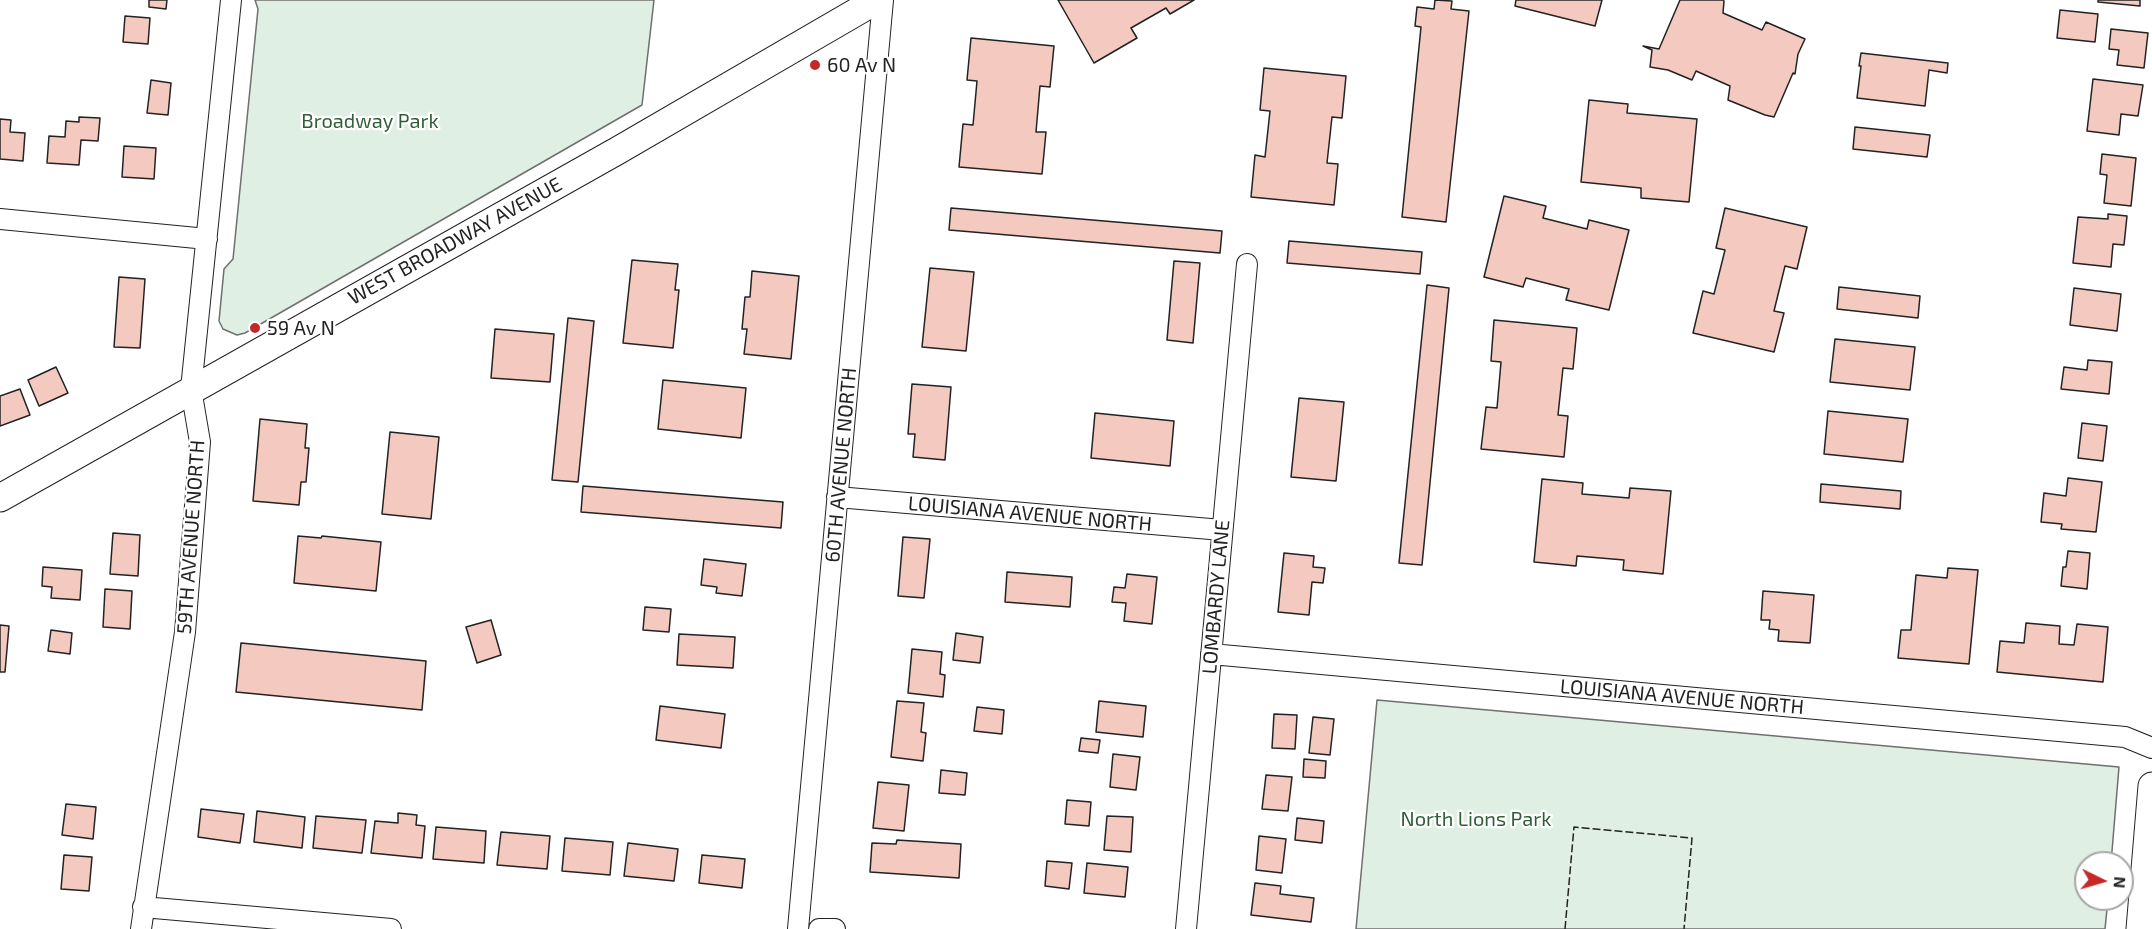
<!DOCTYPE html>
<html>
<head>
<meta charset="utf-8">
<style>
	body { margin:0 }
	#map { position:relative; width:2152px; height:929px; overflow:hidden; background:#fff; font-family:"Exo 2",sans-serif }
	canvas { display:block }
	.north { position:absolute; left:2074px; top:851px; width:60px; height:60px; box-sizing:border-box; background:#fff; border:2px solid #a7a7a7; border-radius:50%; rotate:95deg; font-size:16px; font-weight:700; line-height:24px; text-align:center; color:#222 }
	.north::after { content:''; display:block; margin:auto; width:21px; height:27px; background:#c62828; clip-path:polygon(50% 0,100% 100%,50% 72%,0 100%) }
</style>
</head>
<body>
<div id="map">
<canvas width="2152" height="929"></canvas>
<div class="north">N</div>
</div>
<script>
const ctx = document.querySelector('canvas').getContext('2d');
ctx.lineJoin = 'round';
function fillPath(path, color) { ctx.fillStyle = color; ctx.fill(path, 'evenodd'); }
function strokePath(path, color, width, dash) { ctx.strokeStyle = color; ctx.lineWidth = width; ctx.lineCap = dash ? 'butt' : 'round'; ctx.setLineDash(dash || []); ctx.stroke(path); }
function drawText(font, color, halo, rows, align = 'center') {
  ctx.font = font + ' "Exo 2",sans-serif'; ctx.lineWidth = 4.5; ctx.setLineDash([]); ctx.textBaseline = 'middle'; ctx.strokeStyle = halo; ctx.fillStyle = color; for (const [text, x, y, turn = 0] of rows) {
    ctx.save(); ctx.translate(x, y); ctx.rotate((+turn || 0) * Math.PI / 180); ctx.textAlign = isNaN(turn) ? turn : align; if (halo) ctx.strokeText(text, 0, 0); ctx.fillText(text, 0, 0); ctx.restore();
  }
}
const green = new Path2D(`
	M255,0H654L642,105L245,333L237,335L223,329L219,321L224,269L233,259L258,9Z
	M1377,700L2119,767L2111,863H2086V899H2108L2105,929H1356Z`);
const building = new Path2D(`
	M149,0H167L166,9L149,7Z
	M1058,0H1194L1170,14L1166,8L1131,28L1137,38L1094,63Z
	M1435,0L1452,1L1451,9L1469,11L1446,222L1402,217L1421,27L1415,26L1417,7L1434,9Z
	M1516,0H1602L1595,26L1515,6Z
	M1680,0H1723L1724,1L1723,13L1762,30L1766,22L1805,39L1798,54L1795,74L1793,73L1774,117L1765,115L1728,100L1730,86L1696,71L1692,80L1668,70L1650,67L1652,50L1643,46L1659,49Z
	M2098,0H2140V6L2098,2Z
	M2060,10L2098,14L2095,42L2057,38Z
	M125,16L150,18L148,44L123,42Z
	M2111,29L2148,33L2144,68L2117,65L2119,50L2109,49Z
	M971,38L1054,46L1050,87L1040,86L1036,132H1046L1042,174L959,167L963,124L973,125L977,81L967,80Z
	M1861,53L1948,63L1947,73L1929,70L1925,106L1857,98L1861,66H1859Z
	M1264,68L1346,76L1342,118L1332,117L1327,163L1338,164L1334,205L1251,197L1255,155L1265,157L1270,111L1260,110Z
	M2093,79L2143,85L2138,116L2121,114L2119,135L2087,131Z
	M151,80L171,83L168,115L147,113Z
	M1589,100L1628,104L1627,113L1697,119L1689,202L1641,198V188L1581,182Z
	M79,117L100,118L98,141L81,140L79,165L47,163L49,136L65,137L66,121L79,122Z
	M0,119L11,120L10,132L25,133L23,161L0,159Z
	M1855,127L1930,135L1927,157L1853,149Z
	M124,146L156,148L154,179L122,177Z
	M2102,154L2136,158L2131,206L2104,203L2107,175L2100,174Z
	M1504,196L1546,206L1543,218L1587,229L1589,220L1629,230L1609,310L1566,300L1569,289L1526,278L1523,287L1484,277Z
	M951,208L1222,231L1220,253L949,230Z
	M1725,208L1807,227L1797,269L1785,266L1774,311L1784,313L1774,352L1693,333L1703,291L1714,294L1725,250L1716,248Z
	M2108,214L2127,216L2124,245L2113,244L2111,267L2073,263L2078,217L2108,219Z
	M1289,241L1422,252L1420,274L1287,263Z
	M632,260L678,264L675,290H679L673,348L623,343Z
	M1174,261L1200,263L1193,343L1167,340Z
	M930,268L974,272L966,351L922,347Z
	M752,271L799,276L791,359L744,354L747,329H742L745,297H750Z
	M119,277L145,279L140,348L114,347Z
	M1427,285L1449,288L1422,565L1399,563Z
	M1839,287L1920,296L1918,318L1837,309Z
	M2074,288L2121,294L2117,331L2070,325Z
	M568,318L594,321L578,482L552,480Z
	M1494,320L1577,328L1573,369L1563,368L1558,415L1568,416L1564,457L1481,449L1486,407L1497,408L1501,362L1491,361Z
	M495,329L554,334L550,382L491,378Z
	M1835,339L1915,347L1910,390L1830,382Z
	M2088,360L2112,362L2109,394L2061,389L2064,367L2087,370Z
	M56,367L68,393L39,406L28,380Z
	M663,380L746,388L741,438L658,429Z
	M912,384L951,387L945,460L913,457L915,434H908Z
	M20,389L30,415L0,426V396Z
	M1299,398L1344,402L1336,481L1291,477Z
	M1828,411L1908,419L1903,462L1824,454Z
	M1095,413L1174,421L1170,466L1091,458Z
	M260,419L307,424L305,448H309L306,482H301L299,505L253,501Z
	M2082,423L2107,426L2103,461L2078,458Z
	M390,432L439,437L431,519L382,514Z
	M2068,478L2102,482L2096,532L2061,529L2062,524L2041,522L2044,493L2066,496Z
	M1542,479L1583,483L1582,494L1629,498L1630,488L1671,491L1663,574L1623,570L1624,560L1577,556L1576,566L1534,562Z
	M1821,484L1901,491L1900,509L1820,502Z
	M583,486L783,502L781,528L581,512Z
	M113,533L140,535L138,576L110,574Z
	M298,536L321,538L322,536L381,542L376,591L294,583Z
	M903,537L930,539L924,598L898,596Z
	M2068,551L2090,553L2087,589L2061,586L2063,567H2066Z
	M1284,553L1314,556L1313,567L1325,568L1323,583L1312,582L1309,615L1278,612Z
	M704,559L746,564L742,596L716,593L717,587L701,585Z
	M43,567L82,570L80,600L51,598L52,587L42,586Z
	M1948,568L1978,570L1969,664L1898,658L1901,630H1911L1916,575L1947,578Z
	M1007,572L1072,577L1070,607L1005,602Z
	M1127,574L1157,577L1152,624L1124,621L1126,603L1112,602L1114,587L1125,588Z
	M105,589L132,591L130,629L103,627Z
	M1763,591L1814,595L1810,643L1778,641L1779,630L1769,629L1770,620H1761Z
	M645,607L671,609L669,632L643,630Z
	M491,620L501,655L477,663L466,627Z
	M2026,623L2060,626L2059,644L2074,645L2077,624L2108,627L2103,682L1997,672L2000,641L2024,643Z
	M0,625L9,626L5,672H0Z
	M51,630L72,633L70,654L48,651Z
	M956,633L983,637L980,663L953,660Z
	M679,634L735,637L733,668L677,665Z
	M241,643L426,661L422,710L236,692Z
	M912,649L942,652L940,674L945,675L943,697L908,693Z
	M897,701L924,703L921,732L926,733L923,761L891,757Z
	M1099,701L1146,706L1143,737L1096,732Z
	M660,706L725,714L721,748L656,740Z
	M977,707L1004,710L1002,734L974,731Z
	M1274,714L1297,715L1295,749L1272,748Z
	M1313,717L1334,719L1330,755L1309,753Z
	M1081,738L1100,740L1098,753L1079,751Z
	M1113,754L1140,757L1136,790L1110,787Z
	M1304,759L1326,761L1325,778L1303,777Z
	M941,770L967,773L965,795L939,793Z
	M1266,775L1292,777L1288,811L1262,809Z
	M878,782L909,785L904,831L873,828Z
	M1067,800L1091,802L1089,826L1065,824Z
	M66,804L96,807L93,839L62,835Z
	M201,809L244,814L240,843L198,837Z
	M257,811L305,817L302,848L254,842Z
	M398,813L417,815L416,825L425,826L422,858L371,853L375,821L398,823Z
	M316,816L366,820L362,853L313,848Z
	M1107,816L1133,817L1131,852L1104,850Z
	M1297,818L1324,821L1322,843L1295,840Z
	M436,827L486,831L484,863L433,859Z
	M501,832L550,836L547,869L497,865Z
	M1259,836L1286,839L1282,873L1256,870Z
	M565,838L613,842L610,875L562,871Z
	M897,840L961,844L959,878L870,872L872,843L896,844Z
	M628,843L678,849L674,881L624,876Z
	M64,855L92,857L89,891L61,889Z
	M702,855L745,859L742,888L699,883Z
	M1047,861L1072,863L1069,889L1045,886Z
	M1087,863L1128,867L1125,897L1084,893Z
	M1255,883L1281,886L1280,894L1314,898L1311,922L1251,915Z`);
const street = new Path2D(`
	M0,219L207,239
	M837,497L1222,530
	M1211,654L2125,737L2152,748
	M143,907L391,929
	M141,929L185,632L200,442L191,389L231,0
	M798,929L883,0
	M819,929H835
	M1186,929L1247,264`);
const secondary = new Path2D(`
	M0,498L617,151L877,0
	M2140,929L2152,786`);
const fence = new Path2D(`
	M1565,929L1574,827L1692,838L1684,929`);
const markers = [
	[815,65,6,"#c62828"],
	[255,328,6,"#c62828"]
];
const poiNames = [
	["60 Av N",827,65],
	["59 Av N",267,328]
];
const parkNames = [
	["Broadway Park",370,121],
	["North Lions Park",1476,819]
];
const streetNames = [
	["WEST BROADWAY AVENUE",455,241,-29],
	["60TH AVENUE NORTH",841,465,-85],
	["LOUISIANA AVENUE NORTH",1030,514,5],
	["59TH AVENUE NORTH",191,537,-86],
	["LOMBARDY LANE",1216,597,-85],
	["LOUISIANA AVENUE NORTH",1682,697,5]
];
fillPath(green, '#e0efe3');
strokePath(green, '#6f6f6f', 1.5);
fillPath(building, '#f3c9c0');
strokePath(building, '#222', 1.5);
strokePath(street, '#222', 22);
strokePath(secondary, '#222', 29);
strokePath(street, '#fff', 20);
strokePath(secondary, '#fff', 27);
strokePath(fence, '#222', 1.5, [8, 3]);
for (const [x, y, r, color] of markers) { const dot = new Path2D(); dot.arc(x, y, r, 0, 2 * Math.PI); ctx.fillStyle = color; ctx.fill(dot); strokePath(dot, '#fff', 2); }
drawText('20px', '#222', '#fff', poiNames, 'left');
drawText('20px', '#2f5e38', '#fff', parkNames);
drawText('20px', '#222', '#fff', streetNames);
</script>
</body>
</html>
